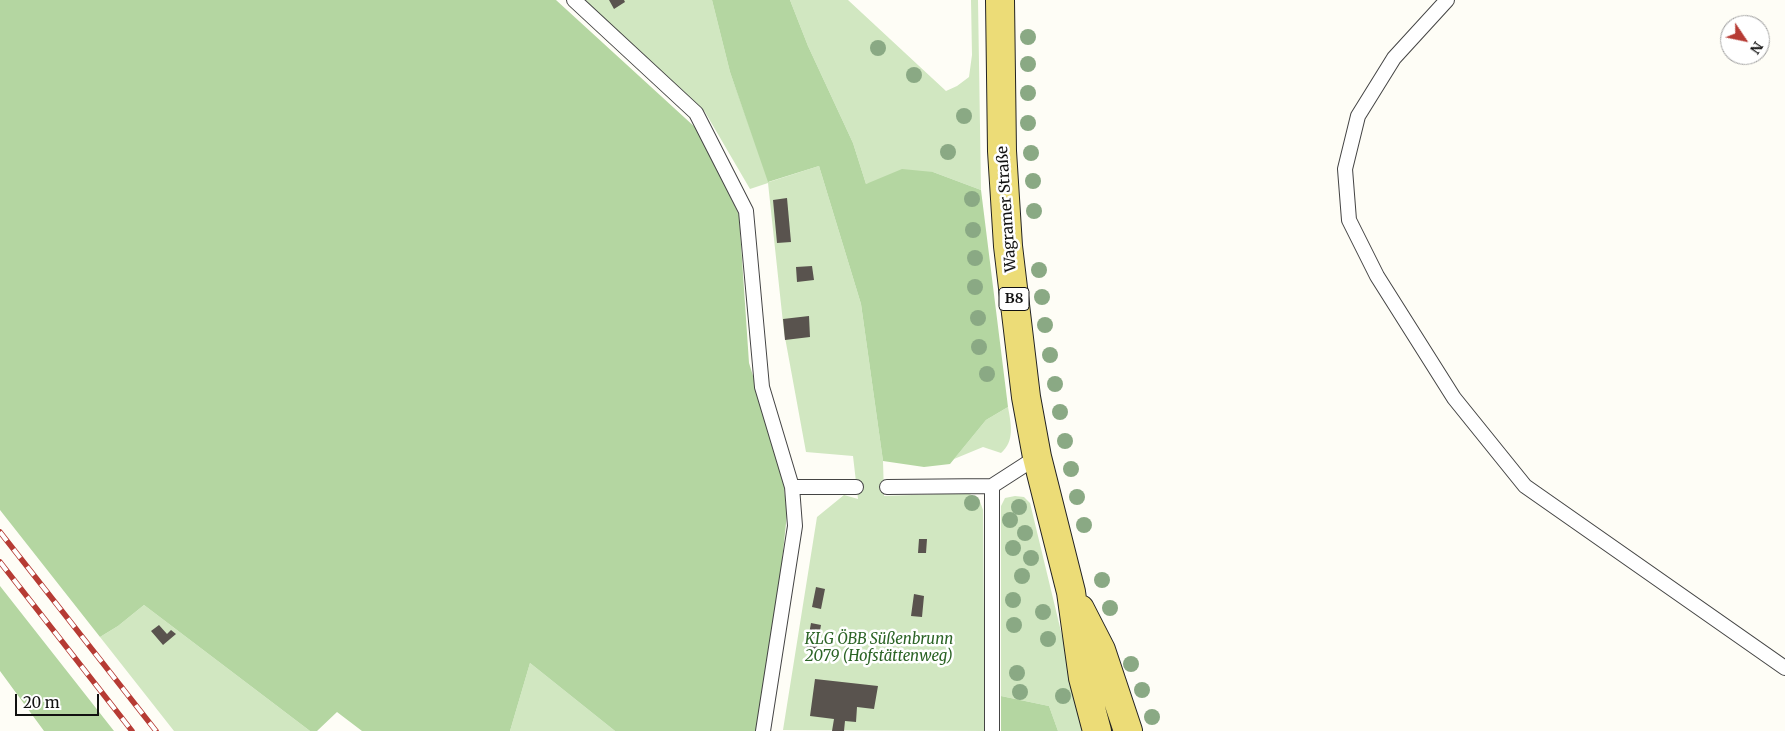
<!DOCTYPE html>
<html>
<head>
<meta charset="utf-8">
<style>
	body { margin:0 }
	#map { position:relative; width:1785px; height:731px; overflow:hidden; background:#fefdf6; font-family:Merriweather,serif }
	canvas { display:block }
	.north { position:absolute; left:1720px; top:15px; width:50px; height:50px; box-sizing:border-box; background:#fff; border:1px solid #a0a0a0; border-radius:50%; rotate:124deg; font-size:14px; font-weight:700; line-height:20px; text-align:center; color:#111 }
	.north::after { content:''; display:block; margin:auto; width:18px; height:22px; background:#b63b34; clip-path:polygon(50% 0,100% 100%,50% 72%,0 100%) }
	.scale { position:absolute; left:15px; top:694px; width:84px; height:22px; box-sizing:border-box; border:2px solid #111; border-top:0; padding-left:6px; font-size:15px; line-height:18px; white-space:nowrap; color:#111; -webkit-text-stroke:4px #fff; paint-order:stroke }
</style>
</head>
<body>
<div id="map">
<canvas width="1785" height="731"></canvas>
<div class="north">N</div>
<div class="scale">20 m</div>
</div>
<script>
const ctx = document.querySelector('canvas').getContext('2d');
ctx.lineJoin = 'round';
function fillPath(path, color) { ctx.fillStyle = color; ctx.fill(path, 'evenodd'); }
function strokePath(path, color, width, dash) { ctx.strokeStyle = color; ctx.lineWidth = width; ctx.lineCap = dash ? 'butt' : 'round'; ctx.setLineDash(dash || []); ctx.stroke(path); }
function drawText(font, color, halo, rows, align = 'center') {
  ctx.font = font + ' Merriweather,serif'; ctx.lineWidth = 5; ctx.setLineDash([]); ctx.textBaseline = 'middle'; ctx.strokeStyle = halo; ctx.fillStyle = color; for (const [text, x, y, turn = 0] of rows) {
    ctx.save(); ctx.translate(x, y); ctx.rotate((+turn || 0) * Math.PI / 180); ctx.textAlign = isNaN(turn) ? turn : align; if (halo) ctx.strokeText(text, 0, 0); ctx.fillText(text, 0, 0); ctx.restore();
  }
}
const green = new Path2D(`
	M584,0H712L730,72L769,182L819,166L861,304L883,461L884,496L968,493L979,499L983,510L985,731L783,730L817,517L844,495L858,499L853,456L806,452L784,332L768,183L750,189L705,112Z
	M790,0H848L946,91L957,86L969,77L972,55L971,0H978L981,190L933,172L866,184L853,143L808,46Z
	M1008,407C1011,424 1015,441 1001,453L983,447L954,459L986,420Z
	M1015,496L1024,497L1030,503L1085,731H1058L1049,706L1001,696V506L1005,498Z
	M144,605L310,731H174L100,637L118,626Z
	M530,663L615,731H510Z`);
const forest = new Path2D(`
	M0,0H556L697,129L739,215L749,363L782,469L787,514L773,646L757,731H615L530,663L510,731H362L337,712L317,731H310L144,605L118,626L100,637L0,510Z
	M712,0H790L808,46L853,143L866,184L902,169L933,172L981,190L1008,407L986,420L950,464L924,467L883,461L861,304L819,166L768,182L730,72Z
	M0,586L114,731H44L0,671Z
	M1001,696L1049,706L1058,731H1001Z`);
const building = new Path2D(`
	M609,0H624L625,2L614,9Z
	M787,198L791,242L777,243L773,200Z
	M812,266L814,280L797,282L796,267Z
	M809,316L810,337L785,340L783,319Z
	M919,539H927L926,553H918Z
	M816,587L825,589L821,609L812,607Z
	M914,594L924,596L922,617L911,616Z
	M811,623L821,625L816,653L806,651Z
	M159,625L167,634L171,630L176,634L163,645L151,631Z
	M815,679L878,686L874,709L857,707L856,722L845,721L844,731H832L834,719L810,716Z`);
const lane = new Path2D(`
	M574,0L696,113L746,211L762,387L792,487L795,526L763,731
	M1447,0L1394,58L1358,116L1345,169L1349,220L1377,276L1454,398L1525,486L1785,668
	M792,487H856
	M887,487L992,486
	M992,731V486L1037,457`);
const primary = new Path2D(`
	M1000,0L1002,151L1008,246L1026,397L1037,457L1071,592L1083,678L1097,731
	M1080,609L1101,650L1128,731`);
const rail = new Path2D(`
	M0,532L156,731
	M0,562L132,731`);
const trees = [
	[1028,37],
	[878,48],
	[1028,64],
	[914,75],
	[1028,93],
	[964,116],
	[1028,123],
	[948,152],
	[1031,153],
	[1033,181],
	[972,199],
	[1034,211],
	[973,230],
	[975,258],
	[1039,270],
	[975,287],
	[1042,297],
	[978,318],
	[1045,325],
	[979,347],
	[1050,355],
	[987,374],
	[1055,384],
	[1060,412],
	[1065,441],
	[1071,469],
	[1077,497],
	[972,503],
	[1019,507],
	[1010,520],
	[1084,525],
	[1025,533],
	[1013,548],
	[1031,558],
	[1022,576],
	[1102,580],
	[1013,600],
	[1110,608],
	[1043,612],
	[1014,625],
	[1048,639],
	[1131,664],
	[1017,673],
	[1142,690],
	[1020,692],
	[1063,696],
	[1152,717]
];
const shields = [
	[1014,299,30]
];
const shieldNames = [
	["B8",1014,299]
];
const streetNames = [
	["Wagramer Straße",1007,209,-94]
];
const parkNames = [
	["KLG ÖBB Süßenbrunn",879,640],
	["2079 (Hofstättenweg)",879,657]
];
fillPath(green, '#d1e7c1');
fillPath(forest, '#b4d6a1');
fillPath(building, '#59534e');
strokePath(lane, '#444', 16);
strokePath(primary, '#222', 30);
strokePath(lane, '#fff', 14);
strokePath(primary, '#ecdc77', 28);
strokePath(rail, '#b63b34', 5.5);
strokePath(rail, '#fff', 4, [11]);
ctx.fillStyle = '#8aa984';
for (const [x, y] of trees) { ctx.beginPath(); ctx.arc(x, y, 8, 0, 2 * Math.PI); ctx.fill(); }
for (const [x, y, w] of shields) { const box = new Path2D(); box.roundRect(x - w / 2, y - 11.5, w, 23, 4); ctx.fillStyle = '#fff'; ctx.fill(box); strokePath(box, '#111', 1); }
drawText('bold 14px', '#111', null, shieldNames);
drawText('15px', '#111', '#fff', streetNames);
drawText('italic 15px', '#2c6426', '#fff', parkNames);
</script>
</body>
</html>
